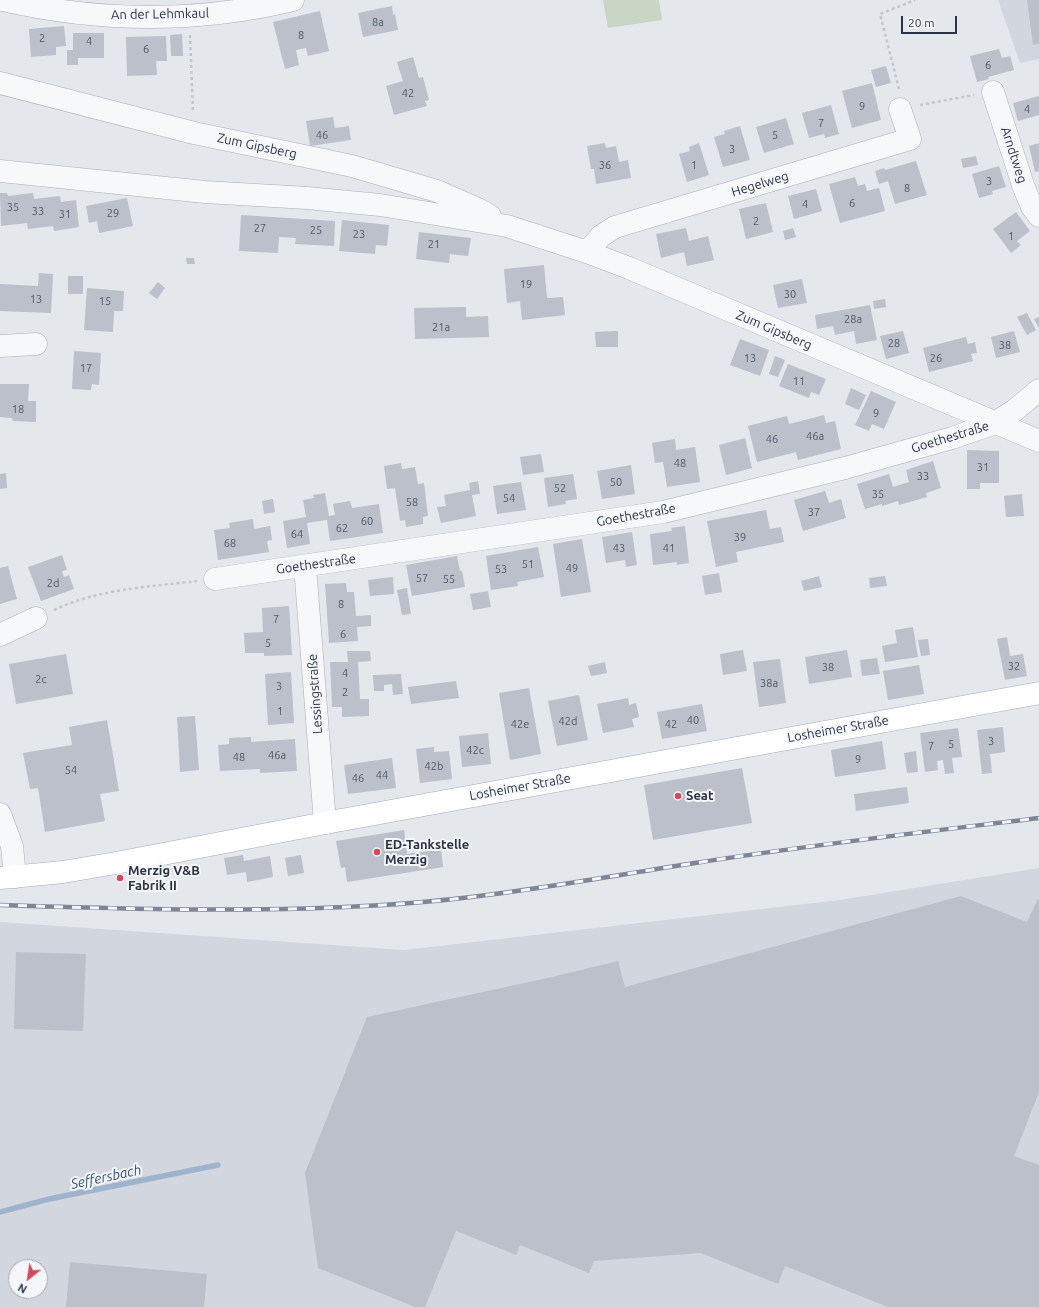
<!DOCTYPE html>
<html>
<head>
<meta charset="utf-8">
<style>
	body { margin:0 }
	#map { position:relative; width:1039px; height:1307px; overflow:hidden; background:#e4e7ec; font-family:Ubuntu,sans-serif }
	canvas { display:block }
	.north { position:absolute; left:8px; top:1259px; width:40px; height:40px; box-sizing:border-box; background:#f4f6f9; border:1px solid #a4a8b1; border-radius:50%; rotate:210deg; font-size:11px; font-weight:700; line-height:16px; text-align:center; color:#2b3445 }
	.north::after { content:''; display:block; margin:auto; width:14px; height:18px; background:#d1495b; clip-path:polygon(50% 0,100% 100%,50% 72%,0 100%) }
	.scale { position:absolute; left:901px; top:16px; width:56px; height:18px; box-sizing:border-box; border:2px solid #2b3445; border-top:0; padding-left:5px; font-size:12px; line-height:14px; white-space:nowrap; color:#2b3445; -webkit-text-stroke:3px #f4f6f9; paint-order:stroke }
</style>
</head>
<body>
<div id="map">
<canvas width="1039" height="1307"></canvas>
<div class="north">N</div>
<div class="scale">20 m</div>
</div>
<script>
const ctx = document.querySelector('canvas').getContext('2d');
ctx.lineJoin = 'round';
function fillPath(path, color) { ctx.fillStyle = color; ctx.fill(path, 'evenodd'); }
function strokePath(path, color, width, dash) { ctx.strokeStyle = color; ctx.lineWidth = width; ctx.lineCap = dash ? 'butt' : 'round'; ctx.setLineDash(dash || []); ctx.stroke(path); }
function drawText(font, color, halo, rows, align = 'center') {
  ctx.font = font + ' Ubuntu,sans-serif'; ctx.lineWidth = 4; ctx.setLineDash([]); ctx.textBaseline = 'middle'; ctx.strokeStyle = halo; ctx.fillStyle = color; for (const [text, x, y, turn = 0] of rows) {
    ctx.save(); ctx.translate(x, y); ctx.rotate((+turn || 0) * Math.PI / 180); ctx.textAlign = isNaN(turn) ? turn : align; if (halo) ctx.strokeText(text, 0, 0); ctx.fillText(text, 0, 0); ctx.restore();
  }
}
const built = new Path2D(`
	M998,0H1039V59L1020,63Z
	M1039,868V1307H0V922L404,950L840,900ZM16,1267H40V1291H16Z`);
const green = new Path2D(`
	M603,0H659L662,20L608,28Z`);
const stream = new Path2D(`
	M0,1212L49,1199L218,1165`);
const building = new Path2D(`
	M1027,0H1039V44L1033,45Z
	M392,6L393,15L395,14L398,30L363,37L358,13Z
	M320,11L329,51L308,56L306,48L296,50L299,65L285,69L273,22Z
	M64,26L66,46L56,47V55L31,57L29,29Z
	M73,33H104V58H78V65H67V50H73Z
	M182,34L183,56H171L170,35Z
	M166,36L167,61H156L157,75L127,76L126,37Z
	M999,49L1002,58L1010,56L1014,70L988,77L989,79L977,82L970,56Z
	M413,57L419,78L423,77L429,100L425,101L427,106L394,115L386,86L403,81L397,62Z
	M886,66L891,83L876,87L871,70Z
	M872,83L881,120L852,128L842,91Z
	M1039,96V115L1018,121L1013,103Z
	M831,105L839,134L825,138L824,134L809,138L802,113Z
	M333,117L335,128L349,126L351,140L310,146L306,121Z
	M786,118L794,144L764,153L756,127Z
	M740,126L750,160L723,167L714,137L725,134L724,131Z
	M605,143L606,148L616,146L619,162L628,160L631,178L596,184L594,169H591L587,146Z
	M699,143L709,175L687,182L679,154L690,151L689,147Z
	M1039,143V171L1035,172L1029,146Z
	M976,156L978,165L963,168L961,159Z
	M916,161L927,195L895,204L888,181L879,184L875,171L884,168L885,170Z
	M999,166L1006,187L992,191L993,194L979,198L972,174Z
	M855,177L858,186L865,184L867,191L879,188L885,211L840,223L829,184Z
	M816,189L822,211L794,219L788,196Z
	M0,193H7L8,196L33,193L34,199L60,196L61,202L76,200L79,227L54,231L53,226L28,229L27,223L1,226Z
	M127,198L133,226L99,233L97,221L89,223L86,206Z
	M766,203L773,232L746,239L739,209Z
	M1016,212L1030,231L1017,241L1021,245L1011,253L993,229Z
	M241,215L335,221L334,246L295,244L296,238L279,237L278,253L239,251Z
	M342,220L389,225L387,246L376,245L375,254L339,251Z
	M686,228L689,241L708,236L714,260L687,266L684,252L661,258L656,234Z
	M793,228L796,237L785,240L783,231Z
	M419,232L471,238L468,256L450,254L449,263L416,259Z
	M186,258H194L195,264H187Z
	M544,265L547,298L563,297L565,315L522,320L520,301L507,303L504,269Z
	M39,273L53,274L51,313L0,311V284L38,286Z
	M68,276H83V294H68Z
	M802,279L807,303L778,308L773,285Z
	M158,282L165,288L157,299L149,293Z
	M87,288L124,291L123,311H114L113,332L84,330Z
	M885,299L886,307L874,309L873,301Z
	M870,305L877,340L856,344L854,331L835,335L833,326L817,329L815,315Z
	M466,307V317L488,316L489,337L415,339L414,308Z
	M1027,313L1036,330L1027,335L1017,317Z
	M1039,317V328L1034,319Z
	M618,331V347H596L595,332Z
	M903,331L909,353L886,359L880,336Z
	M1014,331L1020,352L996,358L991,337Z
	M966,337L968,344L975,342L977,353L971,354L973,361L929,372L923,348Z
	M740,339L769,350L760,376L730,365Z
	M74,351L101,353L99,385L92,384L91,390L72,389Z
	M775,356L785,360L778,377L769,374Z
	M788,364L826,379L819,395L811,392L809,398L779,386Z
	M0,384H29L28,401H36V422L13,421L12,418L0,417Z
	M851,388L866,395L859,410L845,404Z
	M871,391L896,402L884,429L872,424L869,431L855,425Z
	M824,415L826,423L835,421L841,449L798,460L796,452L757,462L748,426L787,416L789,424Z
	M745,438L752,468L726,475L719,445Z
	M675,439L676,450L695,447L700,482L667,487L663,462L655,463L652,443Z
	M967,450L999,451V483H980V489H967Z
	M541,454L544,472L523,475L520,457Z
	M933,461L941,488L926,493L927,497L899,505L898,501L882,506V504L865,509L857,484L889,474L893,487L909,482L906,470Z
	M401,463L402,469L415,467L418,484L424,483L428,516L423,517V524L406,527L405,520L400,521L395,488L387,489L384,466Z
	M631,465L635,494L602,499L597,471Z
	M6,473L7,488L0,489V474Z
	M573,474L577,499L565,501L566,504L548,507L544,478Z
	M478,481L480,494L472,495L476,516L441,523L437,507L446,506L444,495L470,490L469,483Z
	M521,482L526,510L497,514L493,486Z
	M825,491L829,503L841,499L846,518L803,531L794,500Z
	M325,493L329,516L335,515L333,504L350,501L352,508L379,504L383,533L330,541L327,520L307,523L310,544L287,548L283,521L306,517L303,500L314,498L313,495Z
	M1022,494L1024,516L1006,517L1004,496Z
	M273,499L275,512L264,514L262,501Z
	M766,510L770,529L781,527L784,542L736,552L738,562L716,567L707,521Z
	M253,519L254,529L270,526L272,540L267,541L269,552L218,560L214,530L230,528L229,523Z
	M685,526L689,563L677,565V562L653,565L650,534L672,531L671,528Z
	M632,532L637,565L626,567L625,560L606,563L602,537Z
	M582,539L591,592L561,597L553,544Z
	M538,547L544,577L517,582L518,586L491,590L486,556Z
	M62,555L67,570L62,571L64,577L69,575L74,589L41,601L28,567Z
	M457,556L460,571H462L465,587L412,596L406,565Z
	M8,566L17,599L0,604V568Z
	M719,573L722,592L705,595L702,576Z
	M819,576L822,587L804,591L801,581Z
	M885,576L887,586L870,588L869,578Z
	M393,577L394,594L370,596L368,580Z
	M346,583L347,592H354L356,616L371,615V626L357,627L358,641L329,643L325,584Z
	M407,588L411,614L402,615L397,590Z
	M488,591L491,607L473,610L470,594Z
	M289,606L292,655L264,656V653H245L244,633L263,632L262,608Z
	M913,627L918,657L885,662L882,646L897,643L895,630Z
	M1007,637L1010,656L1023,654L1027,676L1005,680L997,639Z
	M928,639L930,655L921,656L918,640Z
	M743,650L747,671L723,675L720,654Z
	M847,650L852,677L809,684L805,657Z
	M347,651H370L371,661L358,662L360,699H369V716L342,717V707H332L330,662H348Z
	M66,654L73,694L16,704L9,664Z
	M877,658L880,674L862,676L860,660Z
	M780,659L786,703L759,707L753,662Z
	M605,662L607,673L591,676L588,666Z
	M919,665L924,694L888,700L883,671Z
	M291,672L294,723L268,725L265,674Z
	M401,674L403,694L393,695L392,684L384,685V691H374L373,675Z
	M456,681L459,698L411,704L408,687Z
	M529,688L541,754L510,760L499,693Z
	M579,695L588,740L557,746L548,701Z
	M628,698L629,705L636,703L639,717L632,719L634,727L603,733L597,704Z
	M702,704L707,731L662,739L657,712Z
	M195,716L199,770L180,772L177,717Z
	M107,720L119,791L100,794L105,821L45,832L38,788L30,789L23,753L72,745L69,727Z
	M1003,727L1005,752L990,754L992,773L982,774L977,730Z
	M958,728L962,757L952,758L954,773L945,774L943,760L937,761L938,770L925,772L920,733Z
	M488,733L491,764L462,767L459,736Z
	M251,737V742L295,739L297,771L260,773V769L220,771L218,745L229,744V738Z
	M882,741L886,769L835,777L831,750Z
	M434,747V752L449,751L452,779L420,783L416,749Z
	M916,751L918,772L907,773L904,753Z
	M392,758L396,788L348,794L344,765Z
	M742,768L752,823L653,840L644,785Z
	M907,787L909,803L856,811L854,794Z
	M404,830L407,854L441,849L443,867L347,882L345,867L341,868L336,841Z
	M243,855L244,861L270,856L273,877L247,882L246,872L227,875L224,858Z
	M301,855L304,873L288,876L285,858Z
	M961,896L1027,922L1038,899H1039V1092L1014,1156L1039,1165V1307H888L785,1266L778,1284L701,1253L594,1261L589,1273L520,1245L516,1255L456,1231L425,1307H415L318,1268L305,1173L367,1017L552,977L618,961L625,987Z
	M16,952L86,954L83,1031L14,1029Z
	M70,1262L207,1274L204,1307H66Z`);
const path = new Path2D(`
	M190,35L193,112
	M899,89L880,14L915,0
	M920,105L974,95
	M54,610C98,589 148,587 197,581`);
const minor = new Path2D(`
	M3,0C99,22 197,23 293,0
	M0,83L194,133L352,166L437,191L480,210L490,216
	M993,92L1023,185L1032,207L1039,216
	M0,171L205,192L307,198L380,205L429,213L507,226L587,252L629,268L1039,441
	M587,252L601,236L615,227L910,139L900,109
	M0,346L36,344
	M305,566L325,823
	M215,579L663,512L845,468L952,438L995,423L1015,410L1039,390
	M0,635L36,618
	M0,814L12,846L15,877`);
const major = new Path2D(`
	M0,878L63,872L116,863L325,823L1039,693`);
const rail = new Path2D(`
	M0,905C128,909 256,913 383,905C488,899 591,879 695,863C810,845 924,832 1039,818`);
const markers = [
	[678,796,4,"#d1495b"],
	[377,852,4,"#d1495b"],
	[120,878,4,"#d1495b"]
];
const numberNames = [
	["8a",378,22],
	["8",301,35],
	["2",42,38],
	["4",89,41],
	["6",146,49],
	["6",988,65],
	["42",408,93],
	["9",862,106],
	["4",1027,109],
	["7",821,123],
	["46",322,135],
	["5",775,135],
	["3",732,149],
	["36",605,165],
	["1",694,165],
	["3",989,181],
	["8",907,188],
	["6",852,203],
	["4",805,204],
	["35",13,207],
	["33",38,211],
	["29",113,213],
	["31",65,214],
	["2",756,221],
	["27",260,228],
	["25",316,230],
	["23",359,234],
	["1",1011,236],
	["21",434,244],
	["19",526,284],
	["30",790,294],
	["13",36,299],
	["15",105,301],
	["28a",853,319],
	["21a",441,327],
	["28",894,343],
	["38",1005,345],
	["13",750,358],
	["26",936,358],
	["17",86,368],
	["11",799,381],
	["18",18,409],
	["9",876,413],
	["46a",815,436],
	["46",772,439],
	["48",680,463],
	["31",983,467],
	["33",923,476],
	["50",616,482],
	["52",560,488],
	["35",878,494],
	["54",509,498],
	["58",412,502],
	["37",814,512],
	["60",367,521],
	["62",342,528],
	["64",297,534],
	["39",740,537],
	["68",230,543],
	["43",619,548],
	["41",669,548],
	["51",528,564],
	["49",572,568],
	["53",501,569],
	["57",422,578],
	["55",449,579],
	["2d",53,583],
	["8",341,604],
	["7",276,619],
	["6",343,634],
	["5",268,643],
	["32",1014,666],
	["38",828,667],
	["4",345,673],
	["2c",41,679],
	["38a",769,683],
	["3",279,686],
	["2",345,692],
	["1",280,711],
	["40",693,720],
	["42d",568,721],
	["42e",520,724],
	["42",671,724],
	["3",991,741],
	["5",951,744],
	["7",931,746],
	["42c",475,750],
	["46a",277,755],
	["48",239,757],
	["9",858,759],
	["42b",434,766],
	["54",71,770],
	["44",382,775],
	["46",358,778]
];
const streetNames = [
	["An der Lehmkaul",160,14,-1],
	["Zum Gipsberg",257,146,12],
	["Arndtweg",1014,155,72],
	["Hegelweg",760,184,-17],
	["Zum Gipsberg",774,330,23],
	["Goethestraße",950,437,-17],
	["Goethestraße",636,515,-10],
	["Goethestraße",316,564,-8],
	["Lessingstraße",315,694,-94],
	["Losheimer Straße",838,729,-10],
	["Losheimer Straße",520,787,-10]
];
const poiNames = [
	["Seat",686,796],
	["ED-Tankstelle",385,845],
	["Merzig",385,860],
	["Merzig V&B",128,871],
	["Fabrik II",128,886]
];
const waterNames = [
	["Seffersbach",106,1177,-12]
];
fillPath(built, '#d2d6de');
fillPath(green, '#c9d6c5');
strokePath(stream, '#9fb4cc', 5.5);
fillPath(building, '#bbc0ca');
strokePath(minor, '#a9aeb7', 23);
strokePath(major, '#a3abb8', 23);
strokePath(path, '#c2c5cb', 2.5, [3, 3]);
strokePath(minor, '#f7f8fa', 22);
strokePath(major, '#fff', 22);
strokePath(rail, '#7d8696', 4.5);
strokePath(rail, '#f4f6f9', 3, [9]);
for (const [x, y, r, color] of markers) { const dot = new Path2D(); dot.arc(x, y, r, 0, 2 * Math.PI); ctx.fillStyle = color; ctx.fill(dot); strokePath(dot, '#f4f6f9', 1.5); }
drawText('11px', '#4f5766', null, numberNames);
drawText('13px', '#2b3445', '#f4f6f9', streetNames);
drawText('bold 13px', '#2b3445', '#f4f6f9', poiNames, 'left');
drawText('italic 14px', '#34527a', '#f4f6f9', waterNames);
</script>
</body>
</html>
